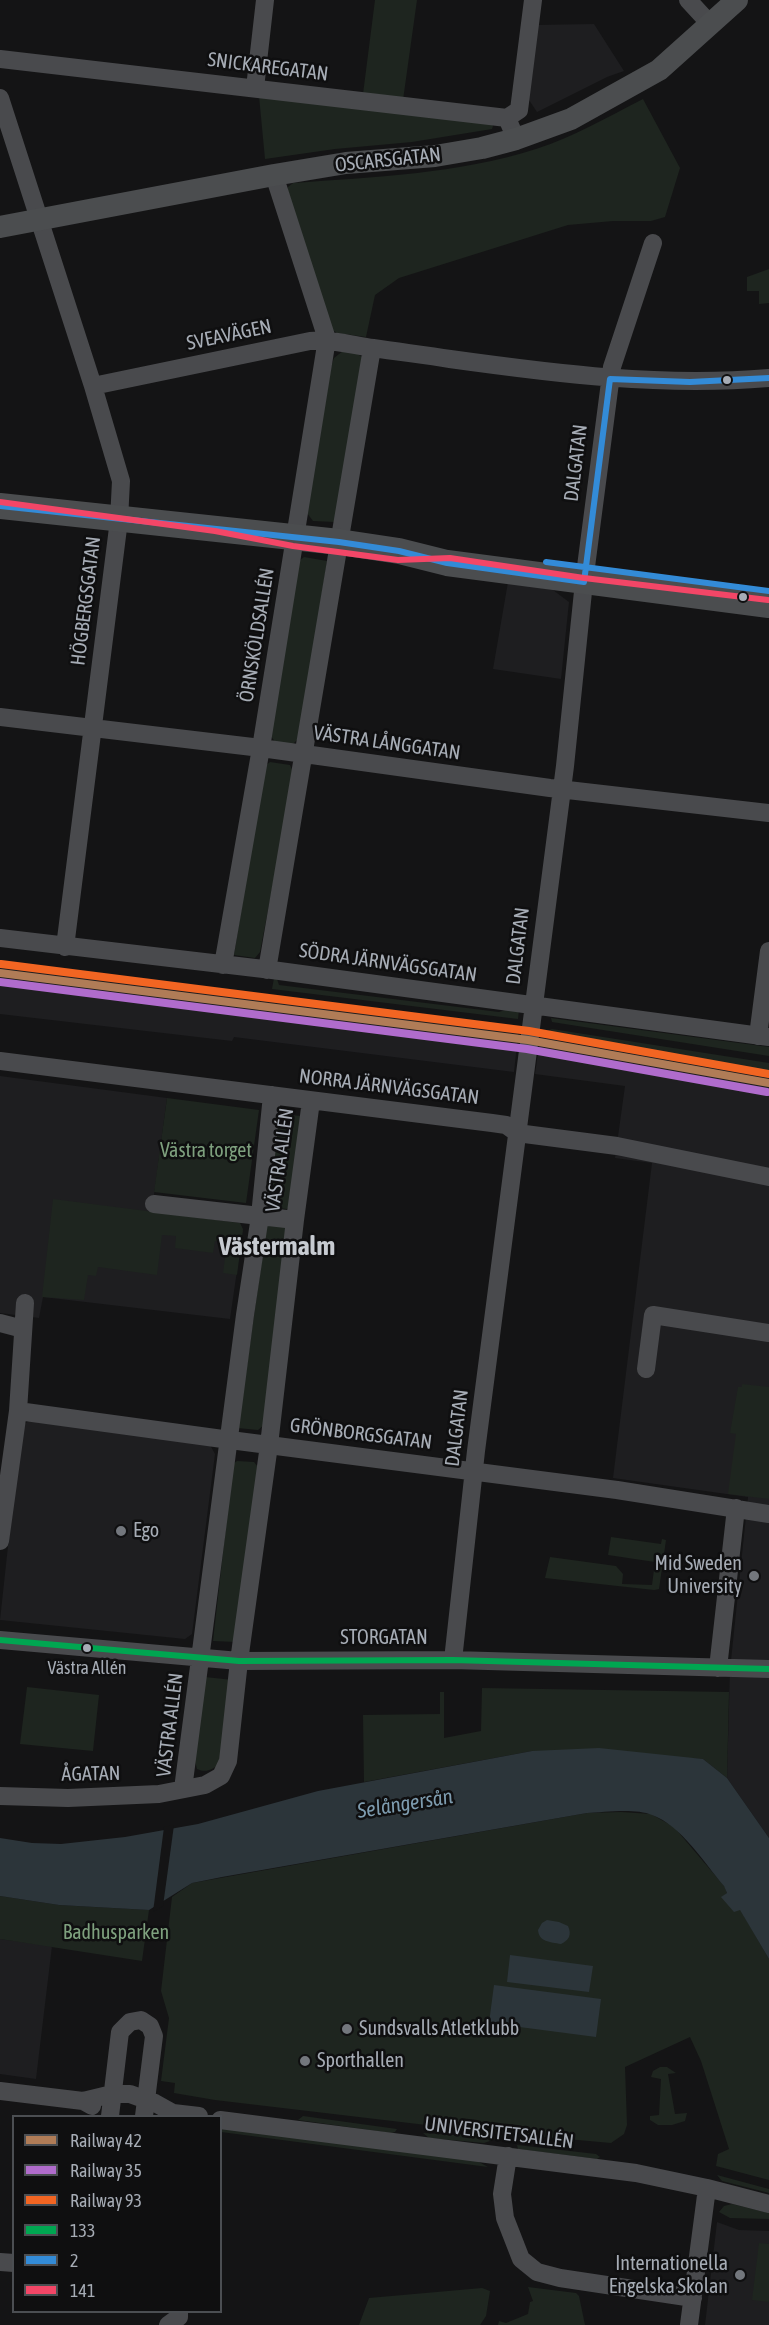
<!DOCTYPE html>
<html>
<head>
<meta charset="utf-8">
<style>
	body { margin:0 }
	#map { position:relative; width:769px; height:2325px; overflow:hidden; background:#141415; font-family:"Asap Condensed",sans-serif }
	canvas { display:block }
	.legend { position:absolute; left:12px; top:2115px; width:210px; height:198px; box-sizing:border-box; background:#0f0f10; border:2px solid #4b4e52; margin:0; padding:8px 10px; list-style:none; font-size:18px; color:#a6acb5 }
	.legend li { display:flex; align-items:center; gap:12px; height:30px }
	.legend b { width:30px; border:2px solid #4b4e52 }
</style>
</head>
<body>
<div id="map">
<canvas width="769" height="2325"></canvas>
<ul class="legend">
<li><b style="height:8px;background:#b07c57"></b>Railway 42</li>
<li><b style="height:8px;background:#b06ccc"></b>Railway 35</li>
<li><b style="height:8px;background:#f26522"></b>Railway 93</li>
<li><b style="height:8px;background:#00a651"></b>133</li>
<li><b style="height:8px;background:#338bd7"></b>2</li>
<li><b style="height:8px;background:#f34667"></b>141</li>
</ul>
</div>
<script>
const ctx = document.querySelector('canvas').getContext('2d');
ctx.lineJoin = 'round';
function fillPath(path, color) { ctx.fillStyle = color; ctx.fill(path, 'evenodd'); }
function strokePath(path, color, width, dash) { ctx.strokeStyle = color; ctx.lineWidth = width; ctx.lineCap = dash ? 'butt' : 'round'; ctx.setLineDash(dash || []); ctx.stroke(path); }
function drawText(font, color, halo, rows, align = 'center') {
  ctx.font = font + ' "Asap Condensed",sans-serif'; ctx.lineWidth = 5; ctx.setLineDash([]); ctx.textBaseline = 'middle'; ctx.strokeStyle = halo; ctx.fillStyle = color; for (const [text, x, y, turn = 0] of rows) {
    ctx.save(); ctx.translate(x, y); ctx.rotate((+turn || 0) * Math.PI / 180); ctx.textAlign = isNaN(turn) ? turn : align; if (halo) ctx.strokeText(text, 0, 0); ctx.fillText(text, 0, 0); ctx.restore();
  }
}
const built = new Path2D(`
	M594,24L624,71L607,77L537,112L527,97L535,25Z
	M508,582L553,590L569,602L561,679L493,669Z
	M0,961L519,1026L514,1072L234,1037L232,1041L0,1014Z
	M541,1033L629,1047L769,1077V1838L727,1778L730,1670L748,1497L613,1478L652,1163L615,1158L625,1086L535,1074Z
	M0,1076L167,1098L152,1210L243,1229L230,1319L43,1297L39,1318L0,1313Z
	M29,1421L209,1443L215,1454L192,1634L185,1639L0,1620L21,1426Z
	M0,1939L52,1946L36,2079L0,2074Z
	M717,2222L739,2230L769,2231V2325H705Z`);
const green = new Path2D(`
	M375,0H417L403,100L363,94Z
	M259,96L492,124L493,126L492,129L412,142L335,149L265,159Z
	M643,99L680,168L665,217L651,221H613L568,225L399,278L375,295L366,337L337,333L331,329L288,191V187L293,183C374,177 457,174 536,149C573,137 608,117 643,99Z
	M769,269V303L759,304V291H747V277Z
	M343,351L356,353L362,357L335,522L313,521L307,513L331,367L334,358Z
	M304,557L327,561L300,737L292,745L276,743L270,735L299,561Z
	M270,762L290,765L294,774L260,952L255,958L234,955L264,767Z
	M274,978L277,979L279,985L499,1012L514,1007L519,1009L518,1019L272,989Z
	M551,1018L769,1047V1056L552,1022Z
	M552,1029L769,1063V1077L629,1047L541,1033Z
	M167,1098L259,1110L246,1203L154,1192Z
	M277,1114L302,1116L291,1205L287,1209L268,1207Z
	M53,1199L240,1223L243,1229L237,1275L223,1273L227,1242L215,1241L213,1253L175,1248L176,1236L162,1235L157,1275L98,1267L96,1276L88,1275L84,1300L42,1297Z
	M267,1224L285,1225L288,1230L264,1425L258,1430L238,1428Z
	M742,1384L769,1387V1499L728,1494L736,1434L730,1433L738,1387H742Z
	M237,1461L254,1462L258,1467L236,1642L213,1641L233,1464Z
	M611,1537L661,1544L662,1539L666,1540L659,1589L654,1590L545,1578L550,1557L616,1566L623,1574L622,1584L652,1585L655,1562L608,1555Z
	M205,1677L233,1680L220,1764C211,1770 206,1773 197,1769L195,1761Z
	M27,1687L99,1695L93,1751L20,1744Z
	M482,1688L729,1692L727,1778L703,1759L532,1751L364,1782L363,1715L440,1714V1692H444V1738L481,1731Z
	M621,1812L651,1814L674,1827L725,1887L727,1893L722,1897L740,1909L769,1959V2180L716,2166L718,2154L729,2149L701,2061L690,2037L625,2067L627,2125L624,2134L611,2143L511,2134L484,2143L429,2138L423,2133L453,2135L477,2131L215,2100L174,2093L175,2083L161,2081L169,2018L161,1991L172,1897L192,1883L587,1813Z
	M0,1896L59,1905L149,1910L142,1961L0,1939Z
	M660,2067H667L676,2073L668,2074L675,2114L687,2113L685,2121L672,2125H658L650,2120V2116L659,2115L661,2079L651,2077L653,2071Z
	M303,2116L397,2129L395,2132L391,2133L298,2120Z
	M221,2127L477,2161L488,2167L221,2132Z
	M517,2145L596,2154L600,2157L597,2159L518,2149Z
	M717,2175L769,2189V2193L722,2181Z
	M732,2204L769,2213V2219L730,2218L719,2212L724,2206Z
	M759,2243L769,2244V2302L752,2300Z
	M528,2287L576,2293L579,2296L585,2325H498L499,2321L506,2323L528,2314L530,2302L533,2301Z
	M482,2288L490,2291L486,2316L480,2325H359L369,2298Z`);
const water = new Path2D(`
	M599,1748L703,1759L727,1778L769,1838V1959L740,1910L734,1912L721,1897L727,1893L724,1886C705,1864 681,1825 652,1815C636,1808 605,1812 587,1813L222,1877L192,1883L149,1910L59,1905L0,1896V1838L32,1843L61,1844L125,1837L198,1824L318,1791L532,1751Z
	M547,1920L559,1922L568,1926C572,1935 569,1940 561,1944C550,1942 539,1942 538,1930L542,1923Z
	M510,1955L593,1966L589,1992L507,1982Z
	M494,1985L601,1999L596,2037L489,2023Z`);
const pier = new Path2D(`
	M174,1825L163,1906L153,1912L164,1827Z`);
const minor = new Path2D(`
	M688,0L711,25
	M0,59L507,118L516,139
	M255,88L265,0
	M0,98L93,386L121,481L119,520L65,947
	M507,118L519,110L533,0
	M93,386L310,341C332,339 352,345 373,348C399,352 425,355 450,359C558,374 661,387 769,378
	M0,717L261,748L550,788L769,813
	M0,938L272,970L769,1037
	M223,965L261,748L327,339L274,175
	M267,970L372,348
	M758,1036L769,951
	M0,1061L492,1123L506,1125L517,1133L617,1146L769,1177
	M154,1204L295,1220
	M0,1323L23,1329
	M646,1369L653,1315L769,1333
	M18,1411L230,1440L617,1490L769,1514
	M0,1541L18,1411L25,1303
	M0,1640L239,1661L453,1660L769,1669
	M453,1660L476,1451L565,766L584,582L612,367L653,243
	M718,1668L736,1508
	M183,1789L245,1315L260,1216L272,1095
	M0,1796L68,1798L159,1794L205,1785L221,1776L228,1761L239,1661L269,1445L295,1220L311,1101
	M0,2091L83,2101L92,2106
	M83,2101L112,2094H130L155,2103L173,2113L199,2116
	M110,2116L120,2032L130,2022L141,2020L150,2026L154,2036L144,2116
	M220,2120L636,2173L707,2188L769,2204
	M508,2156L502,2194L505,2218L521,2259L537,2272L560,2278L693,2298
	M0,2262L14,2263
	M168,2325L179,2317V2312
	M689,2325L707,2188`);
const major = new Path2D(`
	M0,227L274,175L346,163L435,156L482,148L516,139L571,119L659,70L737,0`);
const highway = new Path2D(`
	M0,506L339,542L399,551L447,563L769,605`);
const bus1 = new Path2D(`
	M0,1640L239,1661L453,1660L769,1669`);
const bus2 = new Path2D(`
	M0,506L339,542L399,551L447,563L584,582L610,379L690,382L769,378
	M546,562L769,591`);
const bus3 = new Path2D(`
	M0,502L215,531L293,546L398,560L450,558L584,578L768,600`);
const rail1 = new Path2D(`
	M0,973L528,1040L769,1083`);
const rail2 = new Path2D(`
	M0,982L527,1049L767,1092`);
const rail3 = new Path2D(`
	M1,964L529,1031L769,1074`);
const markers = [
	[727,380,5,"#a6acb5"],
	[743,597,5,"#a6acb5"],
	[121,1531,6,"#73777d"],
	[754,1576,6,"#73777d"],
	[87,1648,5,"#a6acb5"],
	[347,2029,6,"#73777d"],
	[305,2061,6,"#73777d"],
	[740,2275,6,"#73777d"]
];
const busNames = [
	["Västra Allén",87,1668]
];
const streetNames = [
	["SNICKAREGATAN",268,67,7],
	["OSCARSGATAN",388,160,-6],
	["SVEAVÄGEN",229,335,-12],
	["DALGATAN",576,463,-83],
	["HÖGBERGSGATAN",86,601,-83],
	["ÖRNSKÖLDSALLÉN",257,635,-81],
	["VÄSTRA LÅNGGATAN",387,743,8],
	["DALGATAN",518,946,-83],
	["SÖDRA JÄRNVÄGSGATAN",388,963,8],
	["NORRA JÄRNVÄGSGATAN",389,1087,7],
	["VÄSTRA ALLÉN",280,1160,-82],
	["DALGATAN",457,1428,-83],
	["GRÖNBORGSGATAN",361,1434,7],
	["STORGATAN",384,1638],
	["VÄSTRA ALLÉN",170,1725,-83],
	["ÅGATAN",91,1774,-1],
	["UNIVERSITETSALLÉN",499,2133,7]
];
const parkNames = [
	["Västra torget",206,1151],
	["Badhusparken",116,1933]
];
const poiNames = [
	["Ego",133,1531],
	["Mid Sweden",742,1564,"right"],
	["University",742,1587,"right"],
	["Sundsvalls Atletklubb",359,2029],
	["Sporthallen",317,2061],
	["Internationella",728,2264,"right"],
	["Engelska Skolan",728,2287,"right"]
];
const waterNames = [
	["Selångersån",405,1804,-9]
];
const districtNames = [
	["Västermalm",277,1247]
];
fillPath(built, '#1e1e20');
fillPath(green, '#1e251f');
fillPath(water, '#2c353a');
fillPath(pier, '#141415');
strokePath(minor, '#494a4d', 18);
strokePath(major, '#4b4d4f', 22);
strokePath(highway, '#4b4d4f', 26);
strokePath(bus1, '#00a651', 6);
strokePath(bus2, '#338bd7', 6);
strokePath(bus3, '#f34667', 6);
strokePath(rail1, '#b07c57', 8);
strokePath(rail2, '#b06ccc', 8);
strokePath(rail3, '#f26522', 8);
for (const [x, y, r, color] of markers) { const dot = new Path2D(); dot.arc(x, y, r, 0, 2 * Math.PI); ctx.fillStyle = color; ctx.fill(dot); strokePath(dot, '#0f0f10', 2); }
drawText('18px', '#a6acb5', '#0f0f10', busNames);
drawText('20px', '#a6acb5', '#0f0f10', streetNames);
drawText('20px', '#7ea07e', '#0f0f10', parkNames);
drawText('20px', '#a6acb5', '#0f0f10', poiNames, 'left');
drawText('italic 21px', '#7e9caf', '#0f0f10', waterNames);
drawText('bold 26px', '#c7cbd1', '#0f0f10', districtNames);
</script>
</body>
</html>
